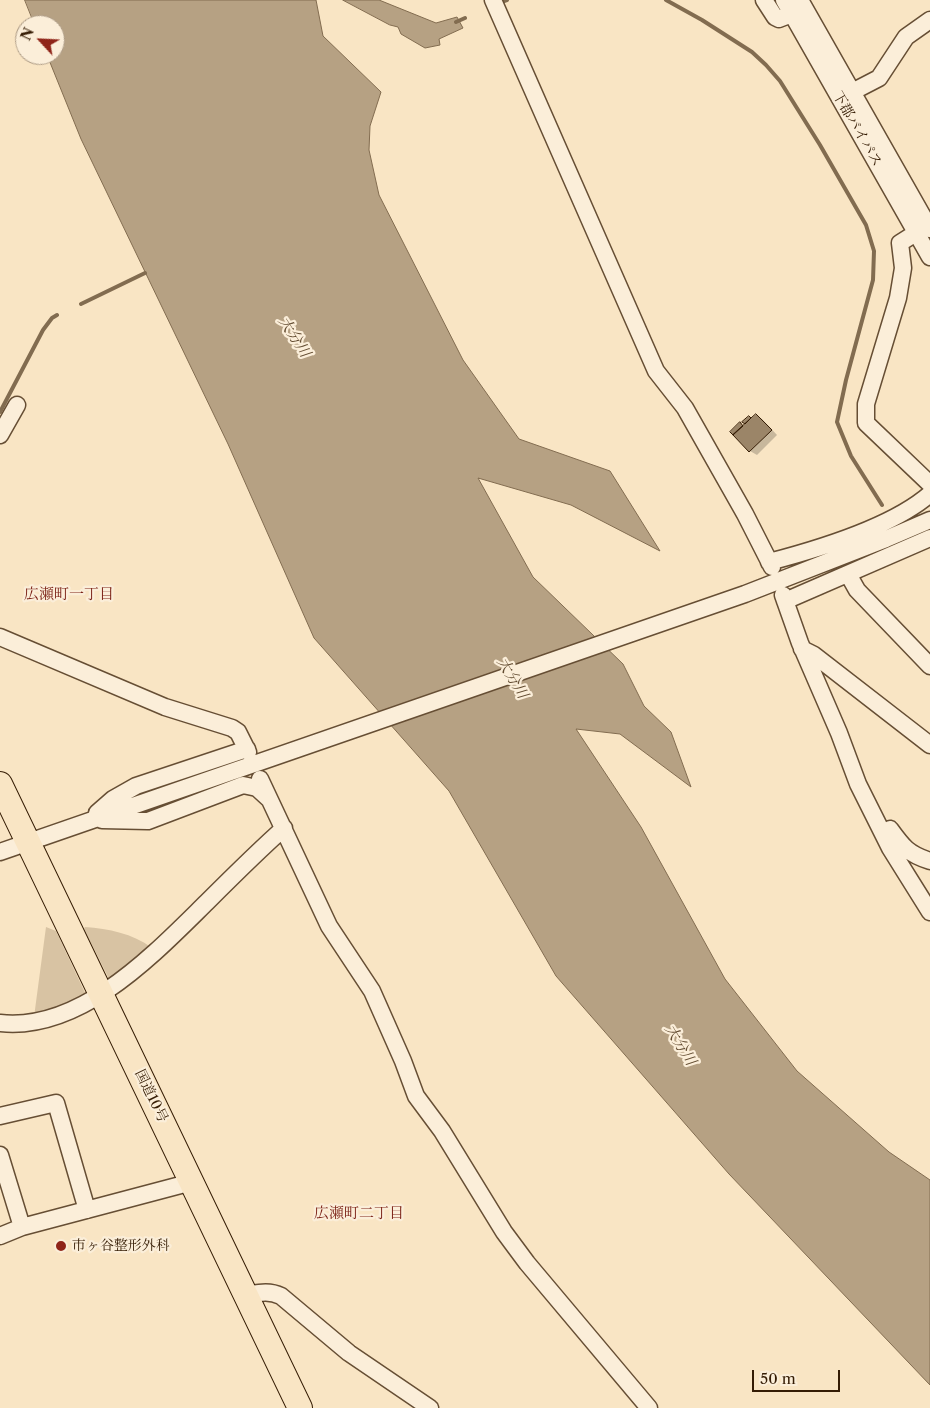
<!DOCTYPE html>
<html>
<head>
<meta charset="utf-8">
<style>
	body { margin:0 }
	#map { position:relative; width:930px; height:1408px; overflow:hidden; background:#f9e5c4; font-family:"Libre Caslon Text",serif }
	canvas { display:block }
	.north { position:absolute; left:15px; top:15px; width:50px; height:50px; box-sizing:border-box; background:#fbeed9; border:1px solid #ac9a84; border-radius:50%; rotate:295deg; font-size:14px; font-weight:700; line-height:20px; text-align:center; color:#351c04 }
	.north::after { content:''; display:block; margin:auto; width:18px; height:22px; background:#8f2418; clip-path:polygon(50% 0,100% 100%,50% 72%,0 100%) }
	.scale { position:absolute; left:752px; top:1370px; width:88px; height:22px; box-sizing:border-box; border:2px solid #351c04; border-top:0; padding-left:6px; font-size:15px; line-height:18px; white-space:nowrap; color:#351c04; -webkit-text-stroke:4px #fbeed9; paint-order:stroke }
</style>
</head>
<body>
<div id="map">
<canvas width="930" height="1408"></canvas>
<div class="north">N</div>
<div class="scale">50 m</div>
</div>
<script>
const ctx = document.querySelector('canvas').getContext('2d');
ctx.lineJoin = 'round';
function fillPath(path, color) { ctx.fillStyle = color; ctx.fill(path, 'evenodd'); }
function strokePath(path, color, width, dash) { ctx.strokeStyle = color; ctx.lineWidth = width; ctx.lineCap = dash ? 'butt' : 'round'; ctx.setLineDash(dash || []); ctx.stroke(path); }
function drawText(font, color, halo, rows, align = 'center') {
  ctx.font = font + ' "Libre Caslon Text","Noto Serif JP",serif'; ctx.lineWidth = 4.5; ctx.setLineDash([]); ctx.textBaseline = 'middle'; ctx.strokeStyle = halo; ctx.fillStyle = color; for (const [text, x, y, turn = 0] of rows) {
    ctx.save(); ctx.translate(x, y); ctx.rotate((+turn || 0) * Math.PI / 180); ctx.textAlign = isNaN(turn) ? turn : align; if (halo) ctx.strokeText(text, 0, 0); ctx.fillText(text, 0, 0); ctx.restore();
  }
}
const green = new Path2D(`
	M46,927L56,931L87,997L34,1017Z
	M85,927C109,929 132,933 152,948L110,981L84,929Z`);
const water = new Path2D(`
	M25,0H316L323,36L381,92L370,126L369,150L379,195L463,360L519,439L610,471L660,551L571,505L478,478L533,577L623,664L644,706L671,732L691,787L620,734L576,729L641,827L725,979L797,1071L889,1152L930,1180V1385L729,1174L556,976L449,791L314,638L228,444L81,139L47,55H55V25H35Z
	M343,0H379L436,23L457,17L463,28L439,39L440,45L425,48L401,34L398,27L390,25Z`);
const shadow = new Path2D(`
	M756,415L762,419L777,435L757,455L750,451L732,432L744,427L746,424L744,422L749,417L752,419Z`);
const stream = new Path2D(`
	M666,0L702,20L752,52L766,65L780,81L820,145L866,225L874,251L873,280L846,380L837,422L851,456L882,505
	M504,1L507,0
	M456,22L465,18
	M81,304L145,273
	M0,412L43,330L52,318L57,315`);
const building = new Path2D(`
	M756,414L772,430L749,452L733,435Z
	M749,416L751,418L745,424L742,422Z
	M740,422L743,426L733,435L730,432Z`);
const minor = new Path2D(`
	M493,0L656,371L685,408L745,514L772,567
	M764,0L775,17L779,19L792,14
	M784,0L930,257
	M800,0L930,229
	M852,92L879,78L906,37L930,20
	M930,224L900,243L903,268L898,298L866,404V423L930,484
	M0,435L17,405
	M769,562C819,549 892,527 930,494
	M848,574L857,590L930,666
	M783,595L800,643L839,733L858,784L890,848L930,912
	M785,601L930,538
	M0,637L165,707L232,728L238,732L248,752
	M802,649L814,655L930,745
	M260,779L329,926L372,991L403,1061L416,1096L442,1131L504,1232L527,1263L649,1408
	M97,813L113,799L136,786L247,749
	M102,820L148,821L243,785L257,788L269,799
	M890,829C903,847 908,854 930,861
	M0,852L745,594L886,539L930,520
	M0,1023C81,1032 154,954 207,902C232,877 257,852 284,828
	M0,1116L56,1103L87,1210
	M0,1155L22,1227
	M0,1236L22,1227L192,1182
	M245,1295C258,1293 269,1290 281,1296L349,1353L430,1408`);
const highway = new Path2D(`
	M0,784L300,1408`);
const markers = [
	[61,1246,6,"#8f2418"]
];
const streetNames = [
	["下郡バイパス",857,129,60],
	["国道10号",151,1096,64]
];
const poiNames = [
	["市ヶ谷整形外科",72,1246]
];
const waterNames = [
	["大分川",294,337,57],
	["大分川",512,678,59],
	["大分川",680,1045,58]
];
const neighbourhoodNames = [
	["広瀬町一丁目",69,595],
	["広瀬町二丁目",359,1214]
];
fillPath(green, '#d8c3a3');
fillPath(water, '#b6a183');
strokePath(water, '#826c50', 1);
fillPath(shadow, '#0003');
strokePath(stream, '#826c50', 4);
fillPath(building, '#9b8568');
strokePath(building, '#351c04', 1);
strokePath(minor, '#664e34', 19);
strokePath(highway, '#351c04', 26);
strokePath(minor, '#fbeed9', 16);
strokePath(highway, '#f9e5c4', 24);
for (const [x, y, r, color] of markers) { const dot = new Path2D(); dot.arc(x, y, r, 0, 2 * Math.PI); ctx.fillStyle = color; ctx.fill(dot); strokePath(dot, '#fbeed9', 2); }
drawText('14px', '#351c04', '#fbeed9', streetNames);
drawText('14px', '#351c04', '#fbeed9', poiNames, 'left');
drawText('italic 15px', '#624b30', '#fbeed9', waterNames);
drawText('15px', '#7a1f14', '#fbeed9', neighbourhoodNames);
</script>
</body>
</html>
